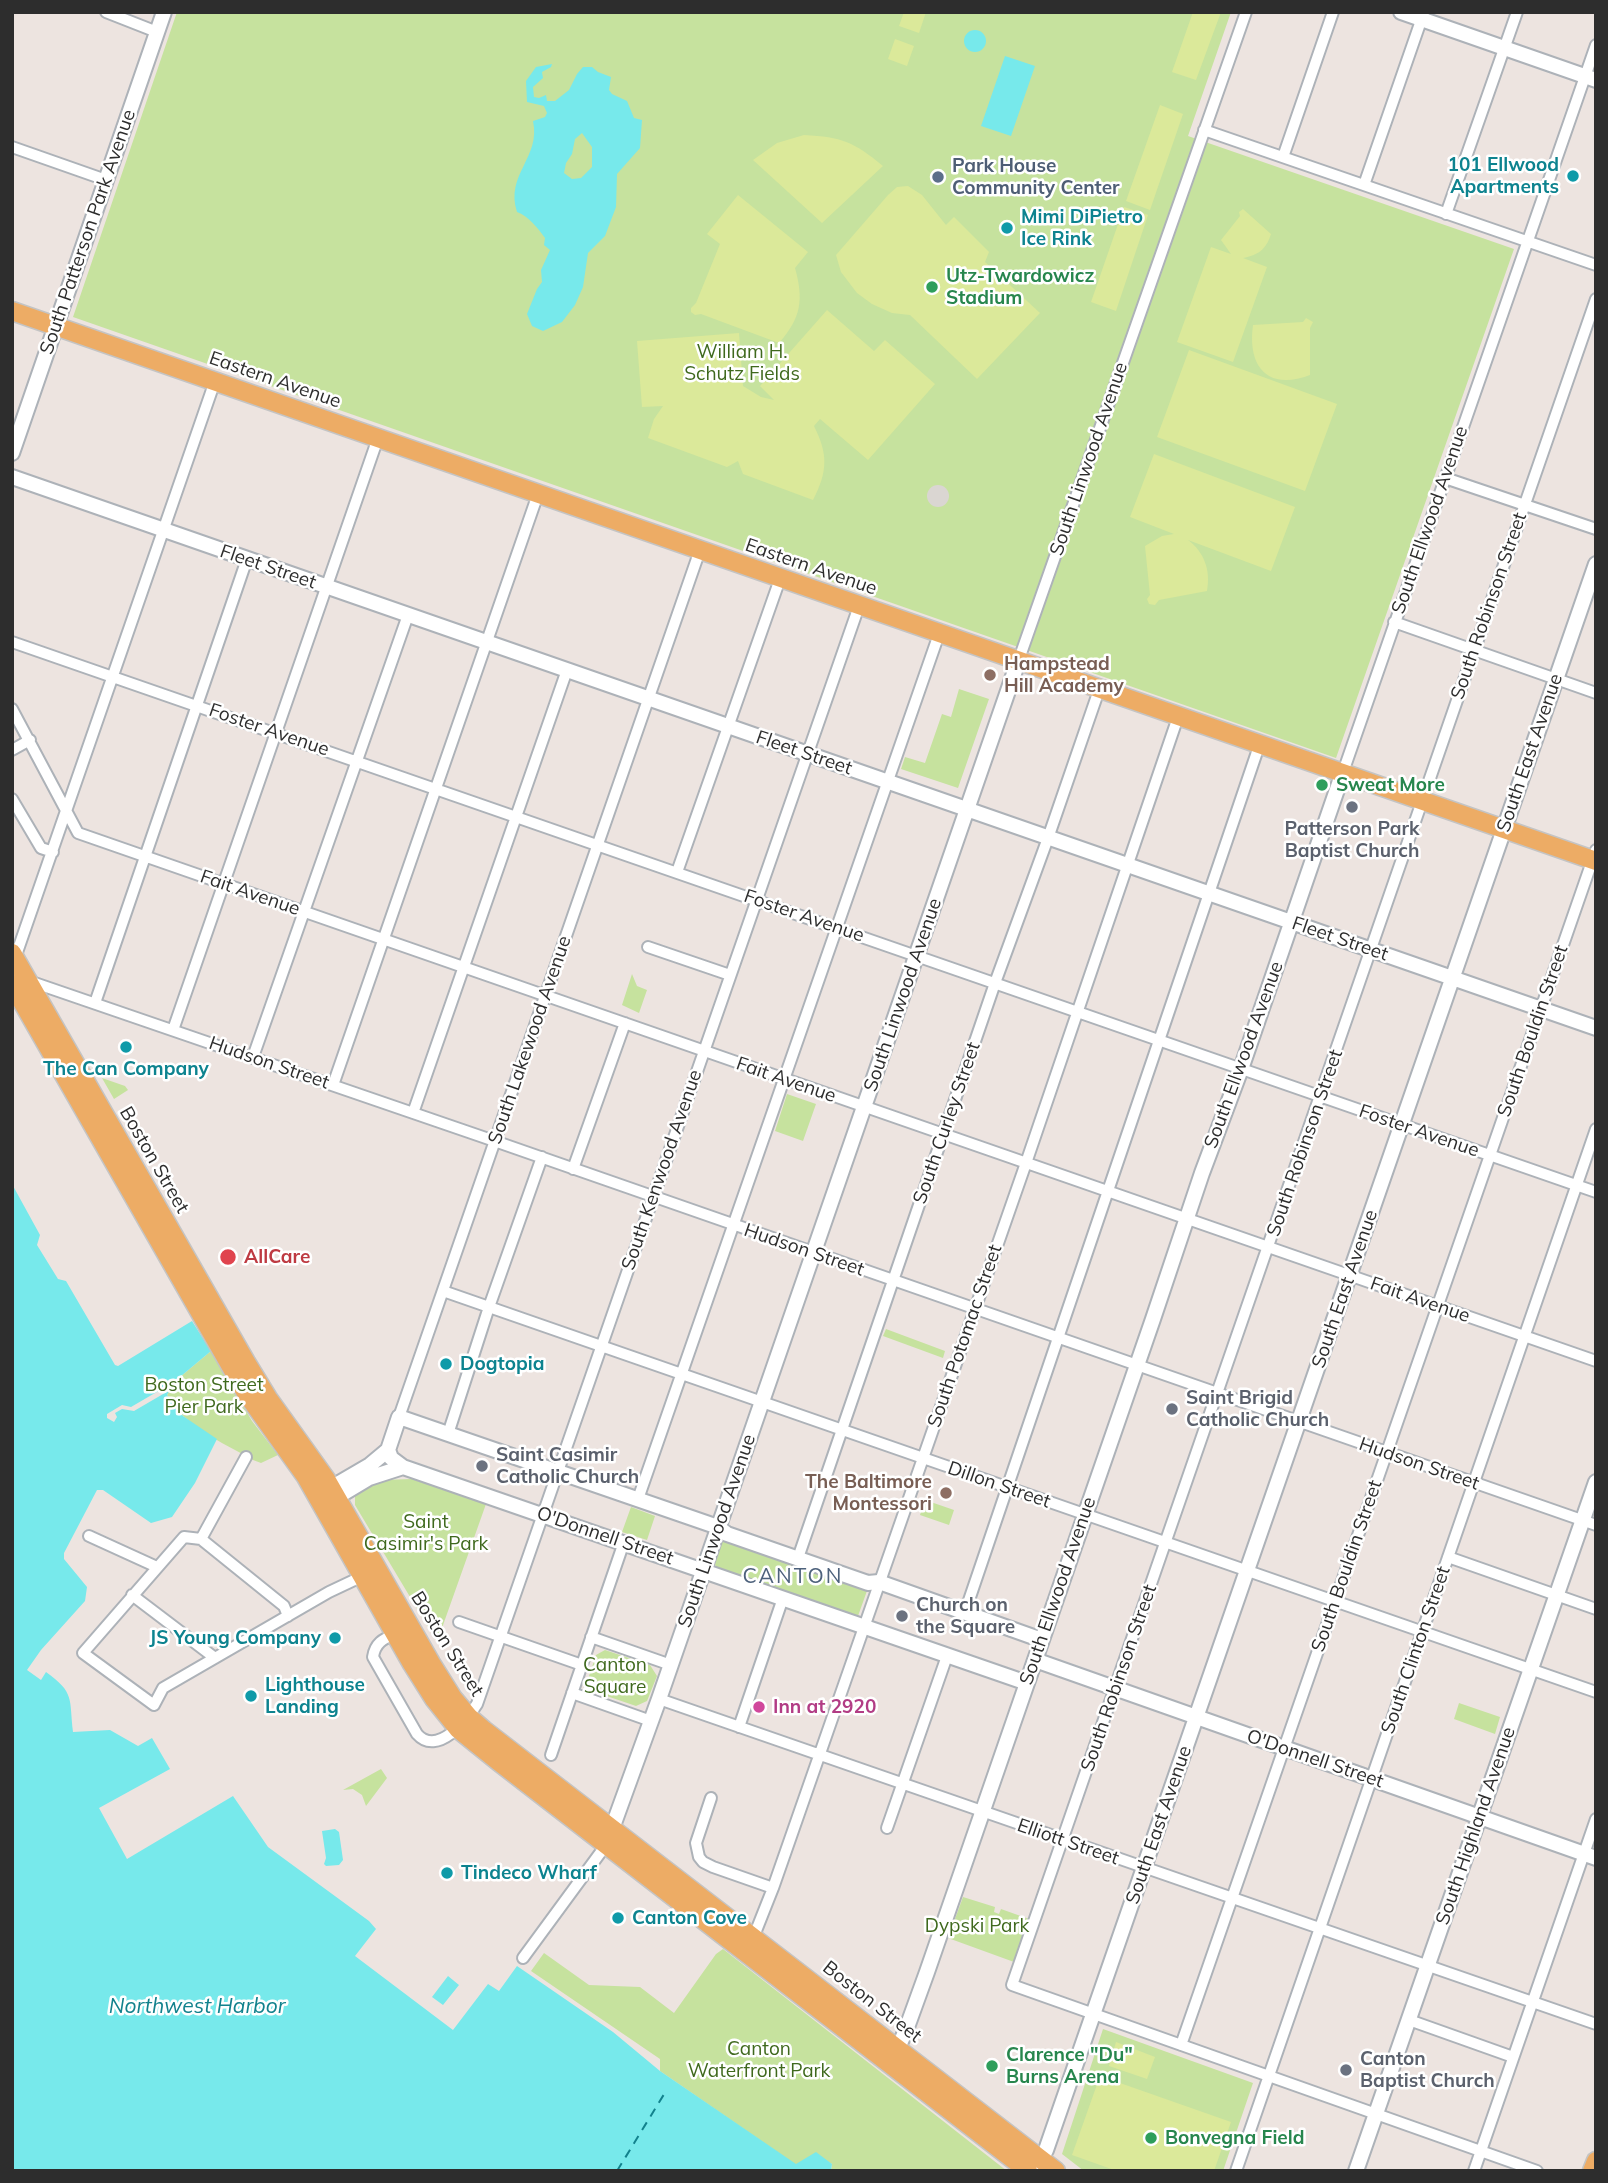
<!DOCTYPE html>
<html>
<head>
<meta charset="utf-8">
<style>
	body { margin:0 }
	#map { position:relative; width:1608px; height:2183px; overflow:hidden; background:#ede4e0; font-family:Mulish,sans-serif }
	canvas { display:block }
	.frame { position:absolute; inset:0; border:14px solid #2d2d2d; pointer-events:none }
</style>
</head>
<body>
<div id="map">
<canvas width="1608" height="2183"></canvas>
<div class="frame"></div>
</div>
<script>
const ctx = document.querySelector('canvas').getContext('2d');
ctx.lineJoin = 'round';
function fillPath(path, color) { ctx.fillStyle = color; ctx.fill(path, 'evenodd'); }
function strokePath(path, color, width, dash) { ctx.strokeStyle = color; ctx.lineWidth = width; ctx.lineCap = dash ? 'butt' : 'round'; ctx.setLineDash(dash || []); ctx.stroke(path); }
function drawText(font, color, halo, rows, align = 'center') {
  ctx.font = font + ' Mulish,sans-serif'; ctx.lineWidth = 5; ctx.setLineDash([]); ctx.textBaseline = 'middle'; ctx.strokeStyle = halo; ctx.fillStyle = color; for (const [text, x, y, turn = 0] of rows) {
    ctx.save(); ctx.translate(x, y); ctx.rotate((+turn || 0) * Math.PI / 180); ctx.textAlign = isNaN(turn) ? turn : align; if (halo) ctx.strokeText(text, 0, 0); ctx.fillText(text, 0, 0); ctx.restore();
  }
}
const green = new Path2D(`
	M177,12H1231L1188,136L1514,249L1336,758L73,317Z
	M959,689L989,699L958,788L901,769L905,757L925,763L942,714L951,717Z
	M632,974L637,986L647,990L639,1013L622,1005Z
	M102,1078L125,1086L128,1090L114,1099Z
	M787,1094L816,1104L803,1141L775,1131Z
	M886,1329L945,1351L943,1358L883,1336Z
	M211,1351L252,1421L278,1455L261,1463L253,1460C222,1442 185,1427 167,1395L174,1382Z
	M412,1479L486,1504L437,1642L355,1505V1495L382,1480Z
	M925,1500L954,1510L949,1525L920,1515Z
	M631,1507L655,1516L647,1540L622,1532Z
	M723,1540L868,1588L858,1616L716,1568L715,1564Z
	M605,1650L650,1665L657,1676L647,1701L636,1706L592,1691L587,1682L596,1655Z
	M1459,1703L1500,1717L1495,1734L1454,1719Z
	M381,1769L387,1778L366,1806L362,1795L353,1789L343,1790Z
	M963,1897L995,1907L994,1912L999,1914L1001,1909L1029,1919L1014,1962L948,1938Z
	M723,1949L1007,2171H831L832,2164L823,2159L796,2165L660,2071V2059L531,1971L544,1953L589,1985L640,1987L674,2013L716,1954Z
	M1103,2029L1253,2083L1223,2171H1084L1062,2154Z`);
const pitch = new Path2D(`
	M904,12H926L919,33L899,26Z
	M1193,12H1221L1196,80L1172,72Z
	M895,39L914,46L907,66L888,59Z
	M1160,105L1183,114L1150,210L1126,201Z
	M804,135C842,137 854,142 883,166L822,223L753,160L777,143Z
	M908,186L922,195L946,225L954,217L989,252L985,262L1040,313L977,379L910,315L892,313L872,304L857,293L841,272L836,255L888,195L897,187Z
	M738,195L808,252L795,268C804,300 801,318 779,343L701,314L695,315L691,312V308L696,303L720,244L707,234Z
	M1124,207L1148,215L1116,311L1091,302Z
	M1243,209L1271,234C1266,250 1258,255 1243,258L1267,267L1233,362L1177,342L1211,247L1231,254L1221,240L1240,216L1239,212Z
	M827,310L874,351L885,340L935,384L868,460L820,419L814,426C828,454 828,471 813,500L743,474L738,461L727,467L648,438L654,419L663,406L642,407L637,341L739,333L743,386L761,397L774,400L760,386Z
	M1306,318L1313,322L1310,328V375C1269,391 1247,368 1253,325L1303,322Z
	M1189,350L1337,404L1305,491L1157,437Z
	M1154,454L1295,507L1271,571L1188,540C1204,552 1211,570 1207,591L1159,600L1155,605L1149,604L1147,599L1150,595L1145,546L1162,536L1174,534L1130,517Z
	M1116,2042L1155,2057L1147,2079L1109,2066Z
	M1100,2076L1231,2122L1214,2171H1117L1072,2155Z`);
const plaza = new Path2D(`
	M927 496a11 11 0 1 1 22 0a11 11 0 1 1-22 0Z`);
const water = new Path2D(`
	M964 41a11 11 0 1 1 22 0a11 11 0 1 1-22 0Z
	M1005,56L1035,66L1011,136L981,126Z
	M552,64L551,67L542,72L543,78L533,87L534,97L539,98L546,95L547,101H555L569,90L577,74L583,67H592L598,72L611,77L609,90L612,94L627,101L634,118L642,120L640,148L617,174L616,207L605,236L588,253L583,287L575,305L562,322L543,331L532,326L527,314L537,289L542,282L541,270L550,250L544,245L545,238C538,228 528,216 517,212C505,174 541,158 533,121L545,117L547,113L544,106L527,102L526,81L536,67ZM582,133L592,147V167L581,178L572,179L564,173L566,163L572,154L575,139Z
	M12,1184L40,1235L37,1245L58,1279L66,1281L115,1365L118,1366L192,1321L211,1351L174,1382L167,1395L183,1416L217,1439L195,1483L172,1517L151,1523L103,1490H97L64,1553V1559L87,1587L85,1601L41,1650L27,1670L41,1680L46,1672C75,1693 69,1698 73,1732L110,1730L138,1746L152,1738L170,1769L99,1808L127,1859L233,1796L268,1847L369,1921L376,1929L355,1956L453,2030L488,1984L499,1991L517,1966L613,2032L660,2071L796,2164L816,2152L832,2164L831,2171H12Z
	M335,1829L339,1832L343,1860L339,1865L326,1866L324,1864L326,1858L322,1831Z
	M448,1976L459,1985L443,2005L432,1997Z`);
const pier = new Path2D(`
	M167,1386L172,1387L170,1390L134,1411L122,1409L115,1413L117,1417L114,1422L107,1418V1414L122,1405L131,1407Z`);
const ferry = new Path2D(`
	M617,2171L666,2091`);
const minor = new Path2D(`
	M106,12L157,32
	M1204,130L1596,265
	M12,147L106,180
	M1283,157L1333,12
	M1364,185L1424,12
	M1446,214L1517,12
	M1445,478L1596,529
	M1394,622L1596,693
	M12,642L1596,1192
	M1018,662L1246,12
	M12,709L78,833L1596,1361
	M12,750L30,740
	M1342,775L1596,45
	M12,799L41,848L53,852
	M677,872L780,579
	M648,947L730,975
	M14,961L215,381
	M29,981L483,1137L1596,1525
	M95,1003L247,559
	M173,1030L378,438
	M253,1057L408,615
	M333,1085L538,494
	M413,1113L567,670
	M573,1169L625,1023
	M443,1291L1596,1692
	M399,1417L700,550
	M448,1434L489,1307L542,1157
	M638,1499L939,634
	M89,1536L157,1567
	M201,1539L246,1457
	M1448,1557L1596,1609
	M798,1558L995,983L1048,838L1099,690
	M132,1595L215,1658
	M965,1612L1259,746
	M288,1616L284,1606L201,1539L184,1537L83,1653L154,1705L163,1688L329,1592L365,1575
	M459,1622L582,1665
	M395,1634C383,1639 375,1643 373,1657L417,1734C437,1757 467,1720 477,1704L859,606
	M591,1637L671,1665
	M572,1693L651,1721
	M659,1699L1596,2024
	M739,1727L783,1598
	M551,1755L624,1542
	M711,1798L696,1843L699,1857L703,1862L713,1867L773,1888
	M887,1828L947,1656
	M752,1941L773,1888L1026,1163L1178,717
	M523,1958L606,1845
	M1409,2020L1513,2057
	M1181,2045L1596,850
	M1236,2171L1596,1129
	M1474,2171L1596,1819
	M1537,2171L1012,1985L1596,299`);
const tertiary = new Path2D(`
	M1401,12L1596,80
	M12,453L164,12
	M12,477L1596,1028
	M388,1450L391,1458L403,1467L1027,1683
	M322,1493L370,1465L388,1450L399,1417L718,1527L727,1534L868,1583L879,1582L1042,1640
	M329,1502L369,1478L403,1467
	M1035,1660L1596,1858
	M609,1837L659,1699L1018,662
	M894,2057L906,2030L927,1972L1153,1319L1202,1173L1241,1069L1342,775
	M1036,2168L1046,2150L1596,564
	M1356,2171L1596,1482`);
const primary = new Path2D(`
	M12,311L1596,861
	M12,953L246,1362L268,1398L326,1479L431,1663L453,1698L469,1717L484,1730L1056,2171
	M12,984L246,1393L306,1477L412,1664L434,1699L458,1729L499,1762L1028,2171
	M1592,2171L1596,2161`);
const markers = [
	[1573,176,7,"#0f9aa8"],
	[938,177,7,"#5c6f8a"],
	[1007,228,7,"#0f9aa8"],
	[932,287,7,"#2e9e5b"],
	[990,675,7,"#8d6e63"],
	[1322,785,7,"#2e9e5b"],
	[1352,807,7,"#6b7280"],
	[126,1047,7,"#0f9aa8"],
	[228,1257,9,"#e0444e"],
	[446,1364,7,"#0f9aa8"],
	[1172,1409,7,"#6b7280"],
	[482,1466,7,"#6b7280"],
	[946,1493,7,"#8d6e63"],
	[902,1616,7,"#6b7280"],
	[335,1638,7,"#0f9aa8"],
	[251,1696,7,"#0f9aa8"],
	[759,1707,7,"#d1479c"],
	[447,1873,7,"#0f9aa8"],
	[618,1918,7,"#0f9aa8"],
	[992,2066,7,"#2e9e5b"],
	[1346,2070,7,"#6b7280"],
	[1151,2138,7,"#2e9e5b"]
];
const cultureNames = [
	["101 Ellwood",1559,165,"right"],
	["Apartments",1559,187,"right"],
	["Mimi DiPietro",1021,217],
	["Ice Rink",1021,239],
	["The Can Company",126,1069,"center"],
	["Dogtopia",460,1364],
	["JS Young Company",321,1638,"right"],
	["Lighthouse",265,1685],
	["Landing",265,1707],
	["Tindeco Wharf",461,1873],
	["Canton Cove",632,1918]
];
const serviceNames = [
	["Park House",952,166],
	["Community Center",952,188]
];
const streetNames = [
	["South Patterson Park Avenue",88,232,-71],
	["Eastern Avenue",275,380,19],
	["South Linwood Avenue",1089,459,-71],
	["South Ellwood Avenue",1430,520,-71],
	["Fleet Street",268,567,19],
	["Eastern Avenue",811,567,19],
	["South Robinson Street",1489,606,-71],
	["Foster Avenue",269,730,19],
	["Fleet Street",804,753,19],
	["South East Avenue",1530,753,-71],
	["Fait Avenue",250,893,19],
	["Foster Avenue",804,916,19],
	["Fleet Street",1340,939,19],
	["South Linwood Avenue",903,995,-71],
	["South Bouldin Street",1533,1031,-71],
	["South Lakewood Avenue",530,1040,-71],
	["South Ellwood Avenue",1244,1055,-70],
	["Hudson Street",269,1063,19],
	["Fait Avenue",786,1080,19],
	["South Curley Street",947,1123,-71],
	["Foster Avenue",1419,1131,19],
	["South Robinson Street",1305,1143,-71],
	["Boston Street",154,1160,60],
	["South Kenwood Avenue",662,1170,-71],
	["Hudson Street",804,1250,19],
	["South East Avenue",1345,1289,-71],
	["Fait Avenue",1420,1300,19],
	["South Potomac Street",965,1336,-71],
	["Hudson Street",1419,1464,19],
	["Dillon Street",999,1485,19],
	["South Linwood Avenue",717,1531,-71],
	["O'Donnell Street",605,1536,19],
	["South Bouldin Street",1347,1566,-71],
	["South Ellwood Avenue",1058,1591,-71],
	["Boston Street",447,1644,58],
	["South Clinton Street",1416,1650,-71],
	["South Robinson Street",1119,1678,-71],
	["O'Donnell Street",1315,1759,19],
	["South East Avenue",1159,1825,-71],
	["South Highland Avenue",1476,1826,-71],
	["Elliott Street",1068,1842,19],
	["Boston Street",872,2002,38]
];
const leisureNames = [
	["Utz-Twardowicz",946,276],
	["Stadium",946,298],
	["Sweat More",1336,785],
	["Clarence \"Du\"",1006,2055],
	["Burns Arena",1006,2077],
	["Bonvegna Field",1165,2138]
];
const parkNames = [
	["William H.",742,352],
	["Schutz Fields",742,374],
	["Boston Street",204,1385],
	["Pier Park",204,1407],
	["Saint",426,1522],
	["Casimir's Park",426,1544],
	["Canton",615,1665],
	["Square",615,1687],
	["Dypski Park",977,1926],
	["Canton",759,2049],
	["Waterfront Park",759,2071]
];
const educationNames = [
	["Hampstead",1004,664],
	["Hill Academy",1004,686],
	["The Baltimore",932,1482,"right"],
	["Montessori",932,1504,"right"]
];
const worshipNames = [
	["Patterson Park",1352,829,"center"],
	["Baptist Church",1352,851,"center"],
	["Saint Brigid",1186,1398],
	["Catholic Church",1186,1420],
	["Saint Casimir",496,1455],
	["Catholic Church",496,1477],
	["Church on",916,1605],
	["the Square",916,1627],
	["Canton",1360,2059],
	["Baptist Church",1360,2081]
];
const healthNames = [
	["AllCare",244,1257]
];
const hotelNames = [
	["Inn at 2920",773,1707]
];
const neighbourhoodNames = [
	["CANTON",793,1577]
];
const waterNames = [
	["Northwest Harbor",197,2007]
];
fillPath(green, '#c6e29e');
fillPath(pitch, '#dbe99a');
fillPath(plaza, '#dad6d2');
fillPath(water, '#77e9eb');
fillPath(pier, '#ede4e0');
strokePath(ferry, '#12828d', 2, [9, 7]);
strokePath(minor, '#adb2b8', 14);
strokePath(tertiary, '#adb2b8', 18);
strokePath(primary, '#c4c4c4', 21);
strokePath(minor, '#fff', 10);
strokePath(tertiary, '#fff', 14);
strokePath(primary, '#edac65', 18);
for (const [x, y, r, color] of markers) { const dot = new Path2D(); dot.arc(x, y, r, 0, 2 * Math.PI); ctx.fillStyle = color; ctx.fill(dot); strokePath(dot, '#fff', 2.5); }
drawText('bold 19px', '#0d838f', '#fff', cultureNames, 'left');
drawText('bold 19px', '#4e5e75', '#fff', serviceNames, 'left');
drawText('19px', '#2d2d2d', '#fff', streetNames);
drawText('bold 19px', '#27864d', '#fff', leisureNames, 'left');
drawText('19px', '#3f691d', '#fff', parkNames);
drawText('bold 19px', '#785e54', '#fff', educationNames, 'left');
drawText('bold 19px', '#5b616d', '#fff', worshipNames, 'left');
drawText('bold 19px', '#be3a42', '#fff', healthNames, 'left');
drawText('bold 19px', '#b23c85', '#fff', hotelNames, 'left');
ctx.letterSpacing = '2px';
drawText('21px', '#4e627c', '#fff', neighbourhoodNames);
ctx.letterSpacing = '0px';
drawText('italic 21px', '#12828d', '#fff', waterNames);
</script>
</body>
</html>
